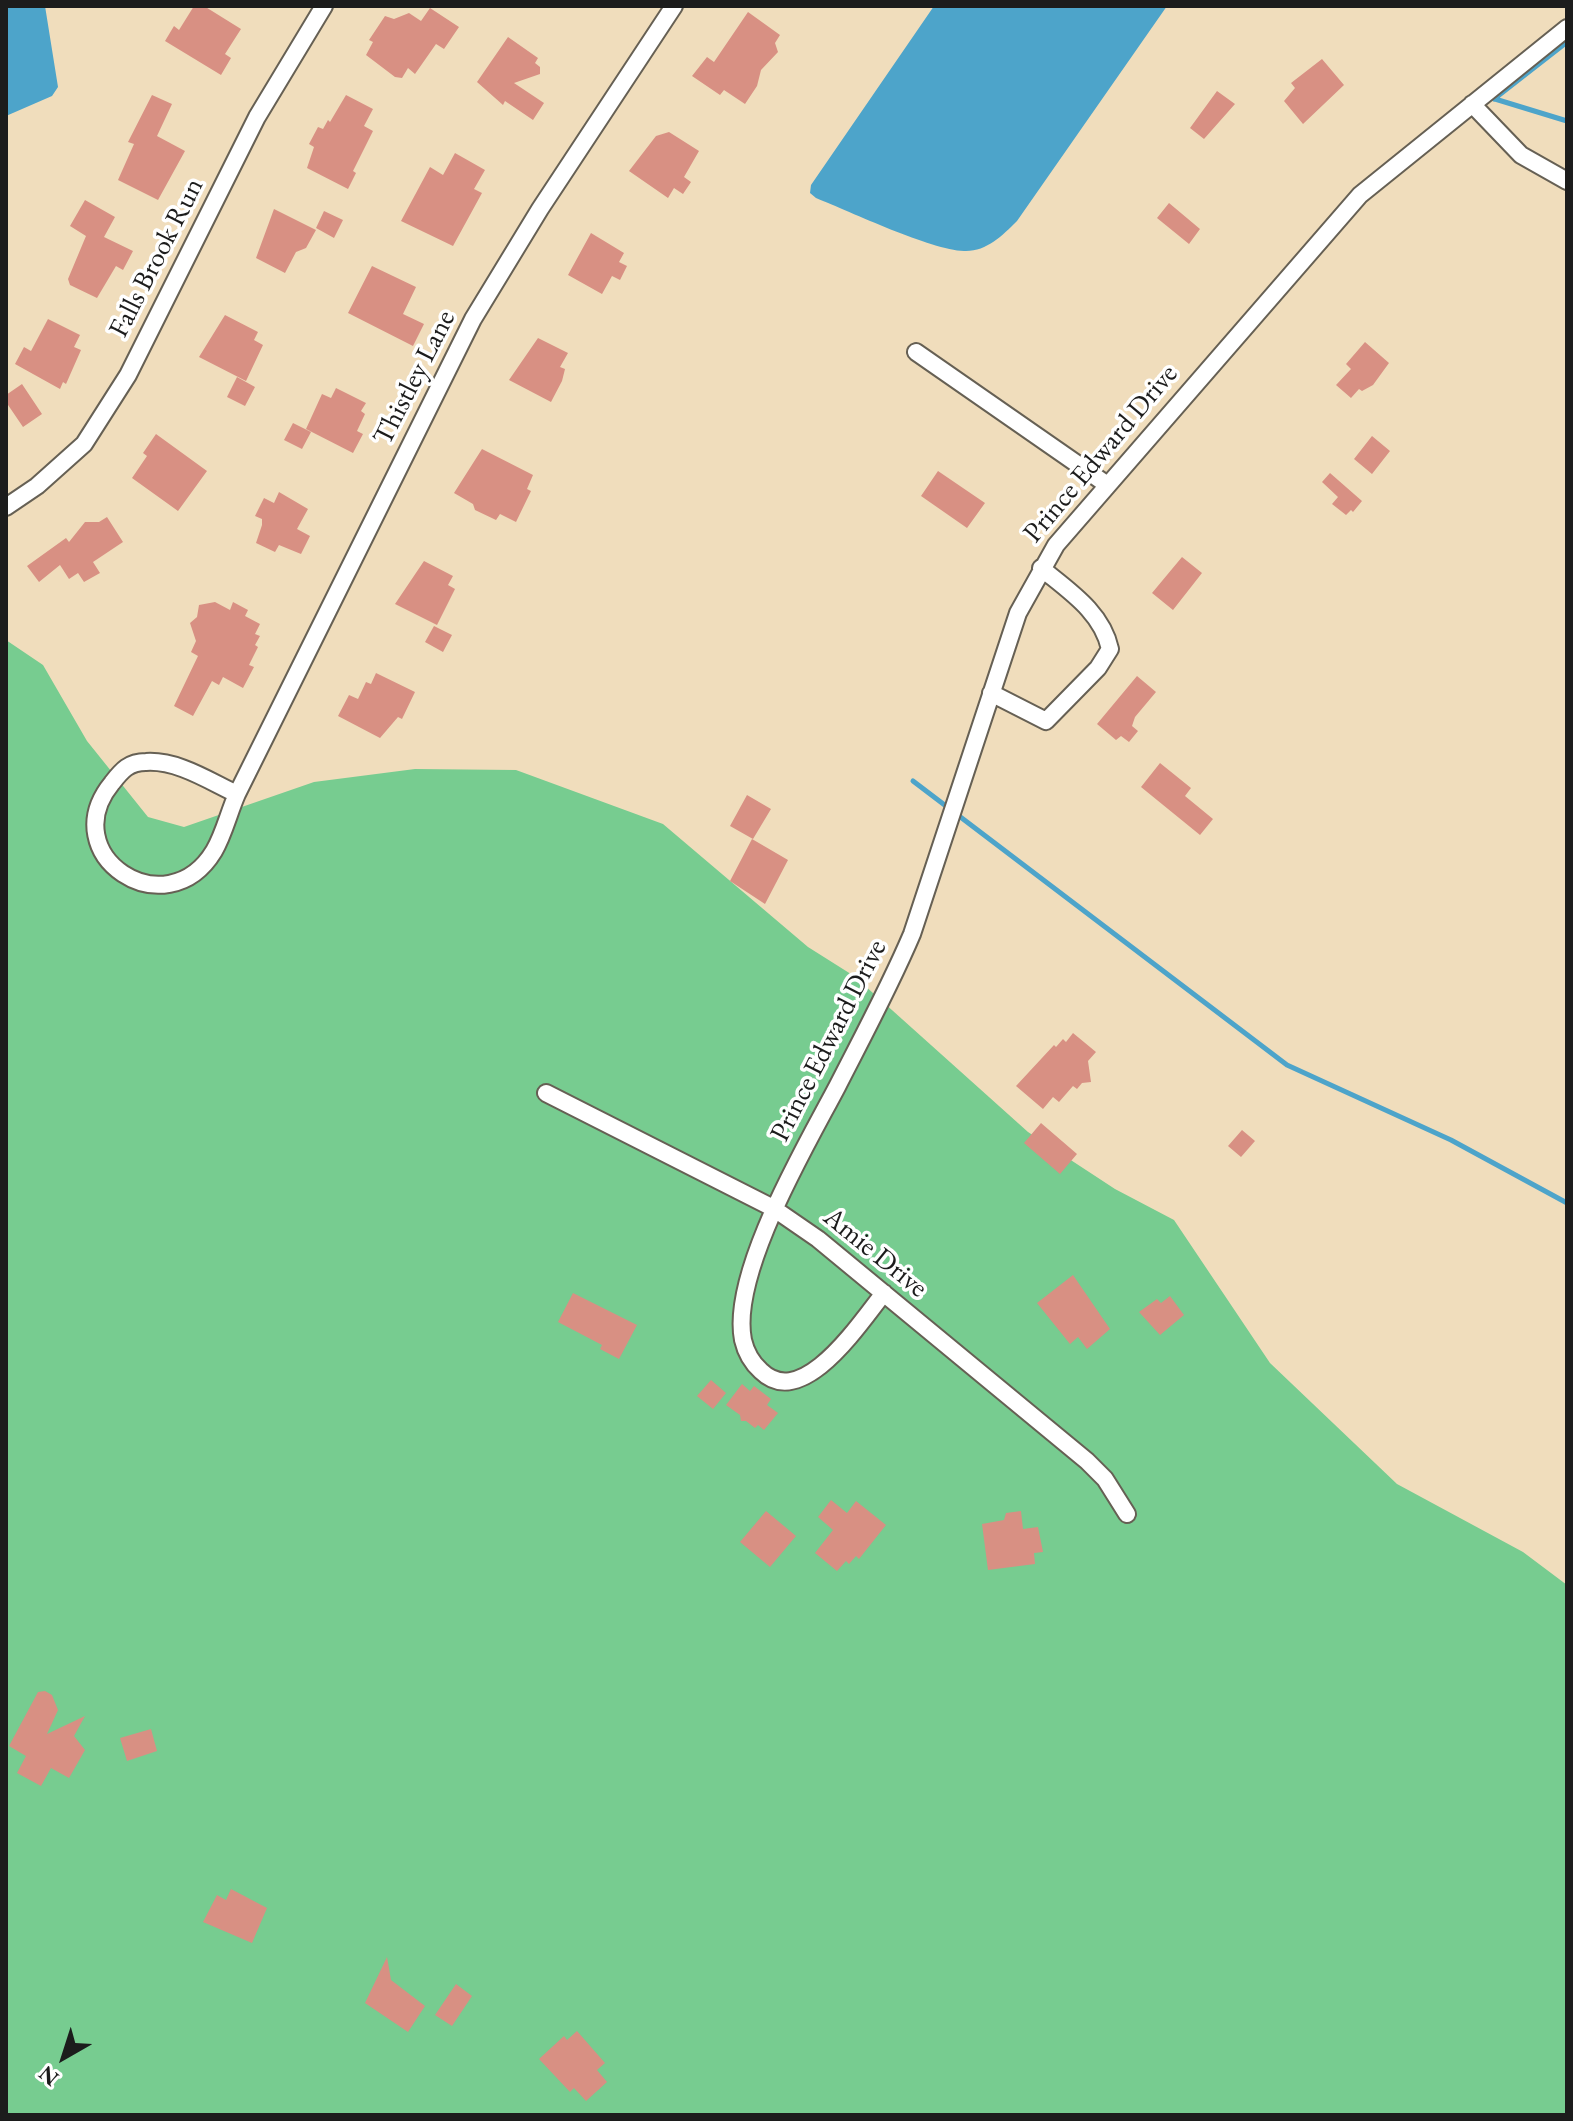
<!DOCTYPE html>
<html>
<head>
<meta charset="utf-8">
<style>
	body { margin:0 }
	#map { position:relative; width:1573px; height:2121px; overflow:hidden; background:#f0ddbc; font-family:"EB Garamond",serif }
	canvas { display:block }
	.frame { position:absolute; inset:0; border:8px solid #1c1c1c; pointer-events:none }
	.north { position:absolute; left:24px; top:2017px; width:80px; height:80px; -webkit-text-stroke:6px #fff; paint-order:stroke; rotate:219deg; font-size:22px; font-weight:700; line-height:32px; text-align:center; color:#1c1c1c }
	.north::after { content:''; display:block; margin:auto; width:28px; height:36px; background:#1c1c1c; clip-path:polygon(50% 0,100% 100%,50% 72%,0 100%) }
</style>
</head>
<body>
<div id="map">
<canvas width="1573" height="2121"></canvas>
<div class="frame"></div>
<div class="north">N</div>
</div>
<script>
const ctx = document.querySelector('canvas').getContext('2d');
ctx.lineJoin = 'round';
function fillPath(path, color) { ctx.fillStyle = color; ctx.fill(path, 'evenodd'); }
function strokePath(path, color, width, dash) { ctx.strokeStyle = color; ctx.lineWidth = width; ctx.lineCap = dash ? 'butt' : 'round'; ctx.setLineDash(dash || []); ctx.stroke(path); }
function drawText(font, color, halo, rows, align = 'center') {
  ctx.font = font + ' "EB Garamond",serif'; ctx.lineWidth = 7; ctx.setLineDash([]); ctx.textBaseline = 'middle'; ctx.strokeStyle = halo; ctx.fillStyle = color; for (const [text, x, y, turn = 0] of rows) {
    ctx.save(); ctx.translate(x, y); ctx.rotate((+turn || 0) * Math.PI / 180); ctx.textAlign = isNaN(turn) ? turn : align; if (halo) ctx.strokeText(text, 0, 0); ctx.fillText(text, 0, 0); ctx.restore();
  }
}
const green = new Path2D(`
	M6,640L43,665L87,741L148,817L184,827L314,782L415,769L516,770L663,824L808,947L854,976L1028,1132L1115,1189L1174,1220L1270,1363L1397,1484L1523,1552L1567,1585V2115H6Z`);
const water = new Path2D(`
	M6,6H45L58,87L52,96L6,116Z
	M934,6H1167L1017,221C1002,236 986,252 964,251C931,250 851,212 816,198L810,193L811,185Z`);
const stream = new Path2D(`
	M1494,99L1567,42
	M1495,99L1567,121
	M913,781L1287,1065L1451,1140L1567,1203`);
const building = new Path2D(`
	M194,6H204L241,29L225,54L231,58L221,75L165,41L174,26L179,30Z
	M430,8L459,27L444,49L436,44L415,74L408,68L402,78L395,77L366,55L373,42L369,40L385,16L394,19L409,13L421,21Z
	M748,12L780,35L775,43L778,52L761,70L757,86L745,104L724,90L720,95L692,76L707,57L714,62Z
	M508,37L538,58L535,63L540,67V74L514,83L544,103L533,120L505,101L503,105L477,82Z
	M1322,59L1344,85L1303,124L1284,101L1295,88L1291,83Z
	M1217,91L1235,104L1204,139L1190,128Z
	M152,95L172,104L157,136L185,151L158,200L118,180L134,144L128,142Z
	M346,95L373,109L364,126L373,131L353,171L356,173L348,189L307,168L314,147L309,144L318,127L323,129L328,120L330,122Z
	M669,132L699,151L684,177L691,182L683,194L674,188L668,198L629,171L656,136Z
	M455,153L485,170L474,189L482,193L453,246L401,221L430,167L443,175Z
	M85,200L115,217L104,237L133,251L123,270L116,266L97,298L70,285L68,279L86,236L70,226Z
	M1169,203L1200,229L1189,244L1157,218Z
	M274,209L316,230L306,248L296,252L285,273L256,258Z
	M324,211L343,220L334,238L316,228Z
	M591,233L624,253L619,262L627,266L620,280L612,276L602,294L568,275Z
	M372,266L416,287L403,314L424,324L413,346L348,313Z
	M225,315L258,332L254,340L263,345L246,381L199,357Z
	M48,319L80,335L74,347L81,350L66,384L63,382L60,389L15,364L24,347L31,351Z
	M538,338L568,353L560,367L565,369L562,381L551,402L509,380Z
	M1365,342L1389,363L1373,385L1362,391L1359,389L1351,398L1336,385L1351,369L1346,364Z
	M237,377L255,387L245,406L227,397Z
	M22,384L42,414L23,427L6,402V395Z
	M336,388L366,403L361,411L365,414L357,431L363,434L353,453L306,429L322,394L331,398Z
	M293,423L311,432L302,449L284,440Z
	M156,434L207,471L178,511L132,478L147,456L143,453Z
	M1372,436L1390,451L1372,474L1354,459Z
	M482,449L533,475L527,489L531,491L516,522L500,514L496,520L475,510L473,504L454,493Z
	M938,471L985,503L967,528L921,496Z
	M1330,473L1362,501L1353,512L1351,510L1346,515L1332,504L1338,497L1322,482Z
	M279,492L308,509L297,529L310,536L301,554L279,545L275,552L256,543L262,525V519L255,516L264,498L274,503Z
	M107,517L123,542L93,562L100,573L84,582L78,573L69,579L60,565L39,582L27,566L66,538L69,542L85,522H99Z
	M1182,557L1202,573L1173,610L1152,593Z
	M424,561L453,576L448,585L455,589L437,625L395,604Z
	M215,602L230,610L233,602L248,610L245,616L260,624L255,634L260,636L255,645L258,647L249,665L254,667L243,688L223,677L219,685L212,681L193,716L174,706L198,656L191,652L196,641L190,623L197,617L199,605Z
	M434,626L452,635L443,652L425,642Z
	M376,673L415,692L402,719L398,717L380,738L338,716L349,695L358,699L366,682L371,684Z
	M1137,676L1156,692L1135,717L1132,726L1138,731L1129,742L1121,736L1116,740L1097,724Z
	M1160,763L1191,788L1185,796L1213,819L1200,835L1141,787Z
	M747,795L771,809L753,839L730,826Z
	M752,839L788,860L765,904L730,881Z
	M1073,1033L1096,1052L1088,1061L1091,1082L1082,1083L1077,1089L1073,1086L1059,1102L1053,1097L1043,1109L1016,1086L1054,1045L1056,1047L1063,1039L1066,1042Z
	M1041,1123L1077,1154L1060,1174L1024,1143Z
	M1242,1130L1255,1141L1241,1157L1228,1146Z
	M1073,1275L1110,1329L1087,1349L1078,1337L1070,1344L1037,1303Z
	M573,1293L637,1325L619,1359L600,1349L602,1345L558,1322Z
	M1170,1296L1184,1315L1160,1335L1139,1312L1157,1299L1161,1303Z
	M711,1380L726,1393L713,1409L697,1396Z
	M742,1384L750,1391L754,1386L771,1399L767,1405L778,1413L764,1430L758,1425L755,1428L746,1421H741L740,1415L726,1405Z
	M831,1500L847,1513L856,1501L886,1525L859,1559L856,1556L849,1564L846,1561L837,1571L815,1553L833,1530L818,1517Z
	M766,1511L796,1536L770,1567L740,1542Z
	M1021,1511L1023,1529L1038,1527L1043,1552L1034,1553L1035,1564L988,1570L982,1524L1004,1520L1006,1513Z
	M45,1691L52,1695L58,1710L47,1734L85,1716L74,1736L85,1750L69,1778L51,1768L41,1786L17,1773L26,1756L9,1746L38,1692Z
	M151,1729L157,1751L127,1761L120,1738Z
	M231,1889L267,1908L252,1943L203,1922L217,1895L226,1900Z
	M387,1957L391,1980L425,2006L408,2032L365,2003Z
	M456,1984L472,1996L452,2026L435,2015Z
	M577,2031L605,2063L597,2070L607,2082L586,2101L574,2088L570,2092L539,2059L564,2036L567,2040Z`);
const minor = new Path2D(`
	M1472,104L1521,155L1567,181
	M916,352L1106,484
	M6,507L37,486L84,444L128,375L257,117L324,6
	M991,693L1046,721L1098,668L1110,649C1102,612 1069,591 1041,568
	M237,794C209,781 178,760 146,762C129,762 122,770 112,783C53,855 166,930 214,851C224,834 229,812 237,794L473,319L540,209L674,6
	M546,1093L773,1208L818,1239L1087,1461L1105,1479L1127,1514
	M884,1293C861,1321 803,1412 761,1371C752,1363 746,1353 743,1340C730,1274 806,1146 837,1087C863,1036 890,986 912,934L1018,613L1056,545L1360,195L1567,28`);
const streetNames = [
	["Falls Brook Run",157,258,-63],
	["Thistley Lane",415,378,-63],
	["Prince Edward Drive",1101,454,-50],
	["Prince Edward Drive",829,1041,-63],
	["Amie Drive",875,1253,39]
];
fillPath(green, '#77cc90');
fillPath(water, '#4da4ca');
strokePath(stream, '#4da4ca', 5);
fillPath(building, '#d89083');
strokePath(minor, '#666054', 20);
strokePath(minor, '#fff', 16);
drawText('28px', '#1c1c1c', '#fff', streetNames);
</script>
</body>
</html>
